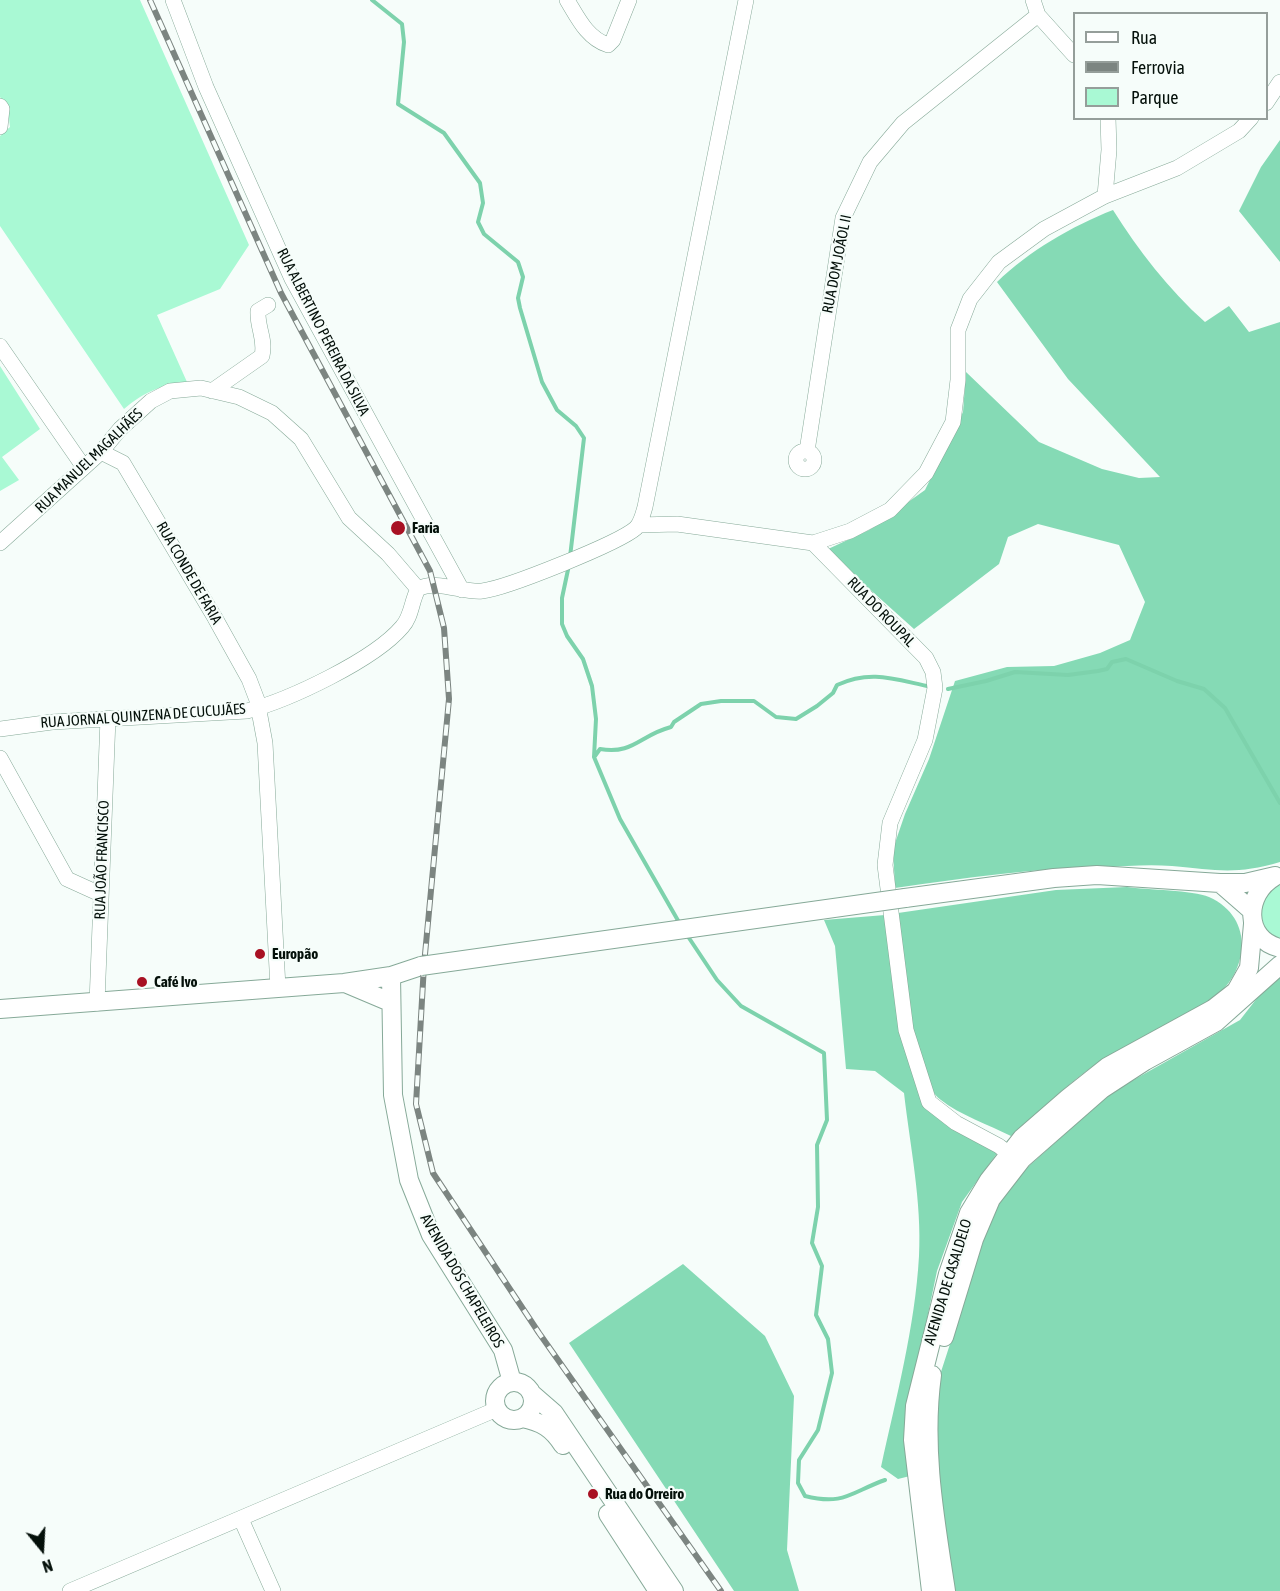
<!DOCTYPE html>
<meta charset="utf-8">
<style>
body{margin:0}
#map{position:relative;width:1280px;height:1591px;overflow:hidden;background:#f6fdfa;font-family:"Asap Condensed",sans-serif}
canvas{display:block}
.legend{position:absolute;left:1073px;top:12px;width:195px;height:108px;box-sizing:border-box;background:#f6fdfa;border:2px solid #959e9a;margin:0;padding:8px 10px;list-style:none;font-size:18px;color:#04100a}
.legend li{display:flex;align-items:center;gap:12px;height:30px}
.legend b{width:30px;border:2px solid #959e9a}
.north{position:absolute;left:12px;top:1519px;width:60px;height:60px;-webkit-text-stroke:4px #f6fdfa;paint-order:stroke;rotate:162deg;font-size:16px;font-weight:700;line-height:24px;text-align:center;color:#04100a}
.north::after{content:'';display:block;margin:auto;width:21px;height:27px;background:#04100a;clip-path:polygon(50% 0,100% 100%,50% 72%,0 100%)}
</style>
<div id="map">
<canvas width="1280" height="1591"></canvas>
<ul class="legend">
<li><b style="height:8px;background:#fff"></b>Rua</li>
<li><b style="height:8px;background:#7c8581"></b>Ferrovia</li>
<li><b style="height:16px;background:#a9f9d4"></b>Parque</li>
</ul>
<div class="north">N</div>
</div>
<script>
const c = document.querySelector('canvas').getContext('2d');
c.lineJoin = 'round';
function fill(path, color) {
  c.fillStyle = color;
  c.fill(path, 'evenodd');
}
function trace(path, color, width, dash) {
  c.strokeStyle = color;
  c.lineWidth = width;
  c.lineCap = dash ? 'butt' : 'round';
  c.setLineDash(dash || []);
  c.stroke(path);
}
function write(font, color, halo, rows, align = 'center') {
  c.font = font + ' "Asap Condensed",sans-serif';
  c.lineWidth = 4.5;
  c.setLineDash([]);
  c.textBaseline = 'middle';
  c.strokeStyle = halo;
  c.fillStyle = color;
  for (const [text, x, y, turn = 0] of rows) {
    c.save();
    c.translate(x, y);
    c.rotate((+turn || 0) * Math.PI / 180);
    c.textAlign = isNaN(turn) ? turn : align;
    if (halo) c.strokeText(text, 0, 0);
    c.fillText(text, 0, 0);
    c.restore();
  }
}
fill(new Path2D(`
 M0,0H140L249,245L220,289L157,315L187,382C161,385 144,392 124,409L0,226V136L10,127L8,110L0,97Z
 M0,366L40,429L2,457L19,480L0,491Z
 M1280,882V941C1261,930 1260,919 1262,898Z`), '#a9f9d4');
fill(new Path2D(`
 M1280,140V262L1239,211L1261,167Z
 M1113,210C1139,251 1168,289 1205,322L1229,306L1249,332L1280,322V862C1236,875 1216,870 1172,866C1150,864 1126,866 1104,867C1033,868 964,878 895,888L893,849L905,814L929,759L955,681L1007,667L1054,666L1100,653L1130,640L1145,602L1119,545L1038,524L1008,537L999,564L914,629L826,550L869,530L925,490L963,412L966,372L1039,442L1102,469L1139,478L1160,477L1068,379L997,282C1029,251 1072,226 1113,210Z
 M1127,887C1147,890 1193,890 1209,897C1256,918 1249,974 1211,1000C1177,1023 1137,1038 1102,1060C1070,1081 1040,1111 1011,1136C989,1125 960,1115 941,1100C909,1076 903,953 898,913L1056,890Z
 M885,915L914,1079L998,1152L962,1202L937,1271L904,1429L910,1476L898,1479L881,1467C896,1398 915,1327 919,1256C922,1202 910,1146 904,1093L875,1071L846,1069L835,946L824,920Z
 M1280,973V1591H953L933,1436L939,1378L995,1205L1029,1166L1112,1092L1240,1020L1272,979Z
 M683,1264L765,1336L794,1396L787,1550L799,1591H734L569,1343Z`), '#85dab5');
trace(new Path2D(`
 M372,0L402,24L404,42L398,104L444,133L480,183L483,203L478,222L484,234L518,262L523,277L518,298L520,308L542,382L557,410L576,426L584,438L570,557
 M569,565L562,598V624L567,636L583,659L592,686L596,719L594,757L620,819L680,924
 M948,689L986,681L1015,672L1068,675L1098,671L1107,669L1112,662L1126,659L1177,681L1204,689L1225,708L1280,803
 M595,756L600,749C633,755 640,735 671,727L674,722L701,704L721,701H754L776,717L796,719L817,706L833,693L837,685C872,669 896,680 932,687
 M687,935L717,980L741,1006L824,1053L827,1120L817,1145L818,1207L812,1243L822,1266L816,1315L828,1339L832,1373L818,1430L799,1460L798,1483L805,1496C844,1506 851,1492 885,1480`), '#7dd2ac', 4);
const minor = new Path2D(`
 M173,0L206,87L292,279L462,590
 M567,0C578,18 587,38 608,45L613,40L629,0
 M1033,0L1038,15L1074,55
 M1266,103L1280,82
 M0,106L2,109L0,127
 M1105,196L1109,150L1108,118
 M0,346L83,466
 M212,391L262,356C266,339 257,328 258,311L268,305
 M796 460a9 9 0 1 1 18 0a9 9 0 1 1-18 0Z
 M807,451L843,218L870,162L903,123L1038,15
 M101,452L123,463L215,618L249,679L257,700L265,743L278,988
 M639,525L677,524L813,543L850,531L890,510L926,473L953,422L958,380V330L970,299L999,262L1044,229L1105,196L1177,168L1239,131L1251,118
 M0,543L101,452L120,429L151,401L170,391L201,388L239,397L272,413L301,439L349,518L388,554L418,589
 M813,543L926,658L933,672L935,688L925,740L890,823L885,865L906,1030L929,1102L956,1123L999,1146L1009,1154
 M418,589C436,579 463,593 482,591C507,588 619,543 636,528C641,523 643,514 645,507L746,0
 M0,729L52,722L247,711C289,700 374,660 402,627C412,616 411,602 418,589
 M0,758L67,879L100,894
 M97,1003L108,718
 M241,1519L273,1591
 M70,1591L497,1409`);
const tertiary = new Path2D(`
 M1274,877C1245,894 1243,939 1280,948
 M1220,883L1251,910
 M905,898L1054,878L1097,875L1220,883H1245L1275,876
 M391,976L393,1095L409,1180L431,1235L503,1350L512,1382
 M345,983L390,1002
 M0,1009L344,983L391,976L421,966
 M944,1337L974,1239L991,1199L1022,1159L1102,1089L1145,1061L1216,1022L1280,965
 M932,1375C922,1448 935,1519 946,1591
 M495 1401a19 19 0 1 1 38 0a19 19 0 1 1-38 0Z
 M531,1393L554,1413L674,1591
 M522,1418C542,1422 552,1428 563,1445
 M608,1514L658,1591
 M931,1591L913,1440L915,1406L948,1274L969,1213L989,1180L1022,1138L1068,1098L1107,1067L1213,1009L1236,991L1249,968L1253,924`);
trace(minor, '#86a998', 16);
trace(tertiary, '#86a998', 20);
trace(minor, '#fff', 15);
trace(tertiary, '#fff', 18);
const rail = new Path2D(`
 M150,0L281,293L430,571L444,628L449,699L424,965L416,1104L433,1173L539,1333L721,1591`);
trace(rail, '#7c8581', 6);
trace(rail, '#f6fdfa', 4, [11]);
const tertiaryBridge = new Path2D(`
 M421,966L905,898`);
trace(tertiaryBridge, '#86a998', 20, []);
trace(tertiaryBridge, '#fff', 18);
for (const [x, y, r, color] of [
 [398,528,8,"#a81123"],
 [260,954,6,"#a81123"],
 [142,982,6,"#a81123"],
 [593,1494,6,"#a81123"]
]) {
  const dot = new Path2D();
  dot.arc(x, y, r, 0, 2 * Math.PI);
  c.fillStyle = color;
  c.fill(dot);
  trace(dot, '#f6fdfa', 2);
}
write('15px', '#04100a', '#f6fdfa', [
 ["RUA DOM JOÃOL II",837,264,-79],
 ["RUA ALBERTINO PEREIRA DA SILVA",323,332,63],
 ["RUA MANUEL MAGALHÃES",89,461,-44],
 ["RUA CONDE DE FARIA",189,573,60],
 ["RUA DO ROUPAL",881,612,46],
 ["RUA JORNAL QUINZENA DE CUCUJÃES",143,716,-4],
 ["RUA JOÃO FRANCISCO",102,860,-88],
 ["AVENIDA DOS CHAPELEIROS",462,1281,60],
 ["AVENIDA DE CASALDELO",948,1282,-73]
]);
write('bold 15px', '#04100a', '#f6fdfa', [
 ["Faria",412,528],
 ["Europão",272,954],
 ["Café Ivo",154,982],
 ["Rua do Orreiro",605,1494]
], 'left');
</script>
